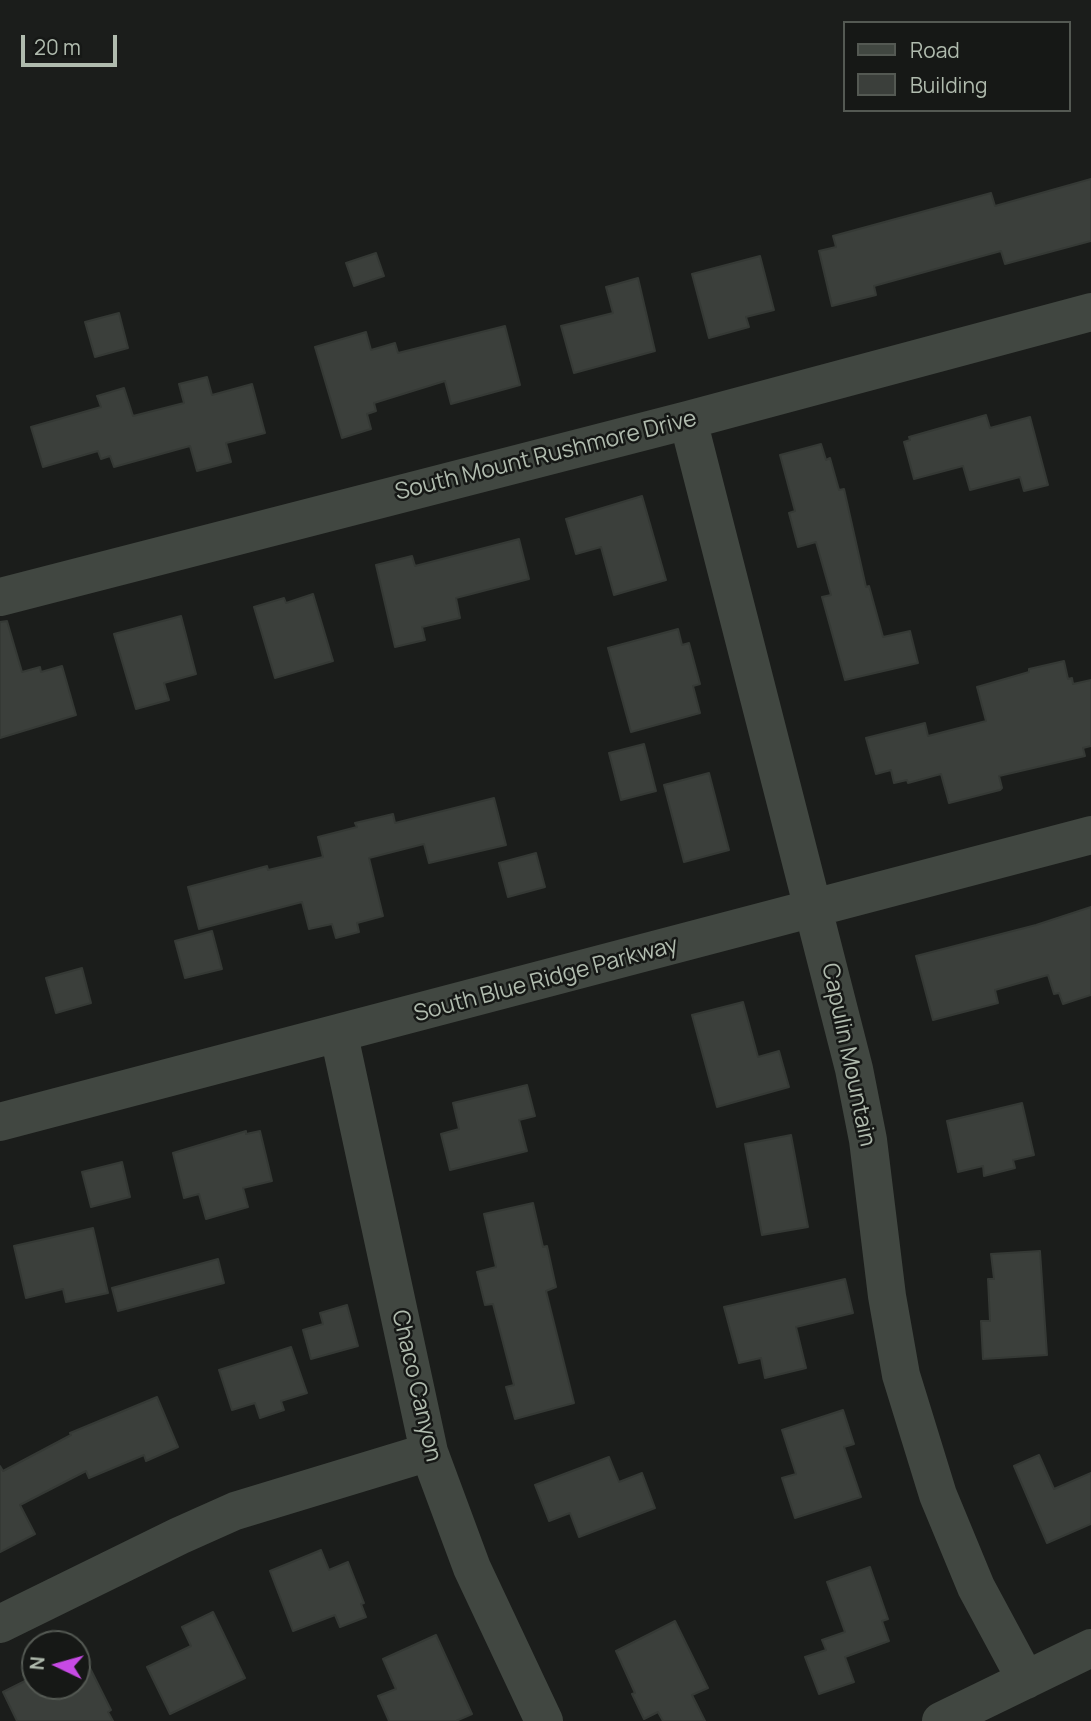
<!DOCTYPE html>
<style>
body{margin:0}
#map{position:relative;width:1091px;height:1721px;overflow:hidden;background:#1b1d1b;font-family:Manrope,sans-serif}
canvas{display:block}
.legend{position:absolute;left:843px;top:21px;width:228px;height:91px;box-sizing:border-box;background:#161816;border:2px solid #545953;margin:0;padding:9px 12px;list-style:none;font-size:21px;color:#b0bbae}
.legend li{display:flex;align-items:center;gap:14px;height:35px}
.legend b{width:35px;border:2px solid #545953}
.north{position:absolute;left:21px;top:1630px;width:70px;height:70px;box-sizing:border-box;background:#161816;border:2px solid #545953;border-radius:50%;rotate:275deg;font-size:19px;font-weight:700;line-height:28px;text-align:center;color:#b0bbae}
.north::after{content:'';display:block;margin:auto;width:24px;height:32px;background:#c74ae5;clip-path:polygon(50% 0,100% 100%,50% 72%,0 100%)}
.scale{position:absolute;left:21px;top:35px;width:96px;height:32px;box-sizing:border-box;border:4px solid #b0bbae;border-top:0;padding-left:9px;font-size:21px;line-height:24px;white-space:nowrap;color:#b0bbae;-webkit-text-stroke:5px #161816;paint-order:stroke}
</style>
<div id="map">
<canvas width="1091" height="1721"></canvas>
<ul class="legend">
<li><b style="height:9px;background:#414741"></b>Road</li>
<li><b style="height:19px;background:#3b3f3b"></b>Building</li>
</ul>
<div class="north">N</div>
<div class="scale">20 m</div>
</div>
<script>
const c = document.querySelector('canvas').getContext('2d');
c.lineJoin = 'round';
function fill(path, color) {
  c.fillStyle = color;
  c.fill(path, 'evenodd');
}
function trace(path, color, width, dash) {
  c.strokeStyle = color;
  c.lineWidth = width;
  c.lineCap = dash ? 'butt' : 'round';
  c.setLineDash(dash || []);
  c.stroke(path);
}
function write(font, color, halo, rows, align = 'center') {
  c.font = font + ' Manrope,sans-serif';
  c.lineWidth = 5;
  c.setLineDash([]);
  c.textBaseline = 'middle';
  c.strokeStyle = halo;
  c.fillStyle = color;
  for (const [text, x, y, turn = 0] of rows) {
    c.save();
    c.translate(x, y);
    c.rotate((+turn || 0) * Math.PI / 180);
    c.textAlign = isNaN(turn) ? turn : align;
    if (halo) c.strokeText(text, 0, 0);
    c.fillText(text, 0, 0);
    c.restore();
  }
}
const building = new Path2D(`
 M1091,179V241L1005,264L1001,251L874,286L876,295L832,306L819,251L836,247L833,236L991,193L995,206Z
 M376,253L384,276L354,286L346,263Z
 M760,256L774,310L746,317L749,327L709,338L692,274Z
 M638,278L655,351L574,373L561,326L613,313L606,287Z
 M119,313L128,348L95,357L85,322Z
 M505,326L520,385L451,404L445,381L374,403L376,411L367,414L371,429L342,438L315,347L366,332L371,350L395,343L398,353Z
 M207,377L212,395L252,384L265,433L226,443L231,462L197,471L190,446L114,467L110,456L101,459L98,451L43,467L31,427L101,407L97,396L124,388L133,416L184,403L179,384Z
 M986,415L990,428L1030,417L1048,485L1024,491L1020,477L970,490L963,466L914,479L904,442L910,440L909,437Z
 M821,444L826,460L830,458L839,490L844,489L866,587L869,586L883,637L910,631L918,663L845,680L822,597L831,595L816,542L798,547L789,513L795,511L780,455Z
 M642,496L666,580L614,595L601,547L576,554L566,519Z
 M519,539L529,579L456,598L460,618L422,627L425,640L395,647L376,565L412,556L415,566Z
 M313,594L333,661L275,678L254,607L284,598L286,603Z
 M181,616L196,674L164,683L169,700L136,709L114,634Z
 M7,621L22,672L40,667L41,672L62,666L76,715L0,738V622Z
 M678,629L682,645L689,643L700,684L693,686L700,713L631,732L608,648Z
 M1064,661L1068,679L1072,678L1073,684L1091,680V746L1083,748L1085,756L999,776L1002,788L1000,790L949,803L941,774L908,783L907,780L894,783L891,770L876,774L866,738L925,723L928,736L986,721L977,687L1029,672V669Z
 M644,744L656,791L621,800L609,753Z
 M709,773L729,850L684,862L664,785Z
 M494,798L506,845L429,863L424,844L369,858L383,916L357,923L359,932L336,938L332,924L309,929L302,902L199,929L188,887L267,866L268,870L323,857L318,837L357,827L355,823L393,814L395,823Z
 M536,853L545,887L508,897L499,863Z
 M1091,907V995L1063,1004L1059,993L1054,994L1048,975L995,990L998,1003L933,1020L916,956L1036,925Z
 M212,931L222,969L185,978L175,941Z
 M82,968L91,1003L56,1013L46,978Z
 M743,1002L758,1057L779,1051L789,1087L717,1107L692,1015Z
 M527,1085L535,1116L519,1120L527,1151L450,1170L441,1134L459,1129L453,1103Z
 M1022,1103L1034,1155L1013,1160L1015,1168L984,1176L983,1166L958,1172L947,1121Z
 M246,1131V1134L260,1131L272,1181L243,1188L248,1207L206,1219L199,1194L184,1198L173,1153Z
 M791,1135L808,1227L762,1235L745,1144Z
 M122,1162L130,1197L91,1207L82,1172Z
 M533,1203L543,1247L547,1246L556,1287L546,1291L574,1403L515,1419L506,1387L514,1385L493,1304L485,1305L477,1272L496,1267L484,1214Z
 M93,1228L108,1293L66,1302L63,1289L26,1298L14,1246Z
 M1040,1251L1047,1355L983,1359L981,1321H990L988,1279H994L991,1254Z
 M218,1259L224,1283L118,1311L112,1288Z
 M845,1279L853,1313L796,1327L806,1368L765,1378L761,1358L739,1363L724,1307Z
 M347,1305L358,1346L311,1359L303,1330L323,1324L320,1313Z
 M291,1347L307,1393L281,1401L284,1410L260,1418L255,1403L232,1410L219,1370Z
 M157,1397L178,1447L146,1461L144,1455L89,1478L86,1471L20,1505L35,1534L0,1552V1466L3,1471L71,1435L70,1433Z
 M843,1410L854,1444L844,1447L861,1497L795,1518L782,1478L796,1474L782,1430Z
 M1039,1455L1054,1489L1091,1473V1524L1047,1543L1014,1466Z
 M609,1457L619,1482L642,1473L655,1508L579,1537L570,1513L549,1521L535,1485Z
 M321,1550L329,1570L348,1562L364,1603L361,1604L366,1617L340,1627L335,1615L293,1631L270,1571Z
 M870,1567L888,1619L882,1621L889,1641L845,1657L854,1682L819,1694L805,1657L826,1650L822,1640L845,1632L827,1582Z
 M213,1612L245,1678L170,1714L147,1667L191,1646L182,1627Z
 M675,1621L708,1688L692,1695L705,1721H663L658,1712L644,1719L632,1694L635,1693L616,1651Z
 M436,1635L472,1714L456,1721H389L378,1696L396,1689L383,1659Z
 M82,1652L111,1710L108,1712L113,1721H17L3,1692L35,1676V1686H77V1655Z`);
fill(building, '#3b3f3b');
trace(building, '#353935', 2);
trace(new Path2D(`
 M688,420L854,1069L868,1140L887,1296L901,1375L938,1495L976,1587L1026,1680
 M0,597L688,420L1091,312
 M339,1035L429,1452L472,1568L544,1721
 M0,1122L1091,835
 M0,1624L179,1536L235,1511L429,1452
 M941,1721L1091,1648`), '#414741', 38);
write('23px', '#b0bbae', '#161816', [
 ["South Mount Rushmore Drive",546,456,-14],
 ["South Blue Ridge Parkway",546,980,-15],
 ["Capulin Mountain",848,1055,78],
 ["Chaco Canyon",416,1386,77]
]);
</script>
